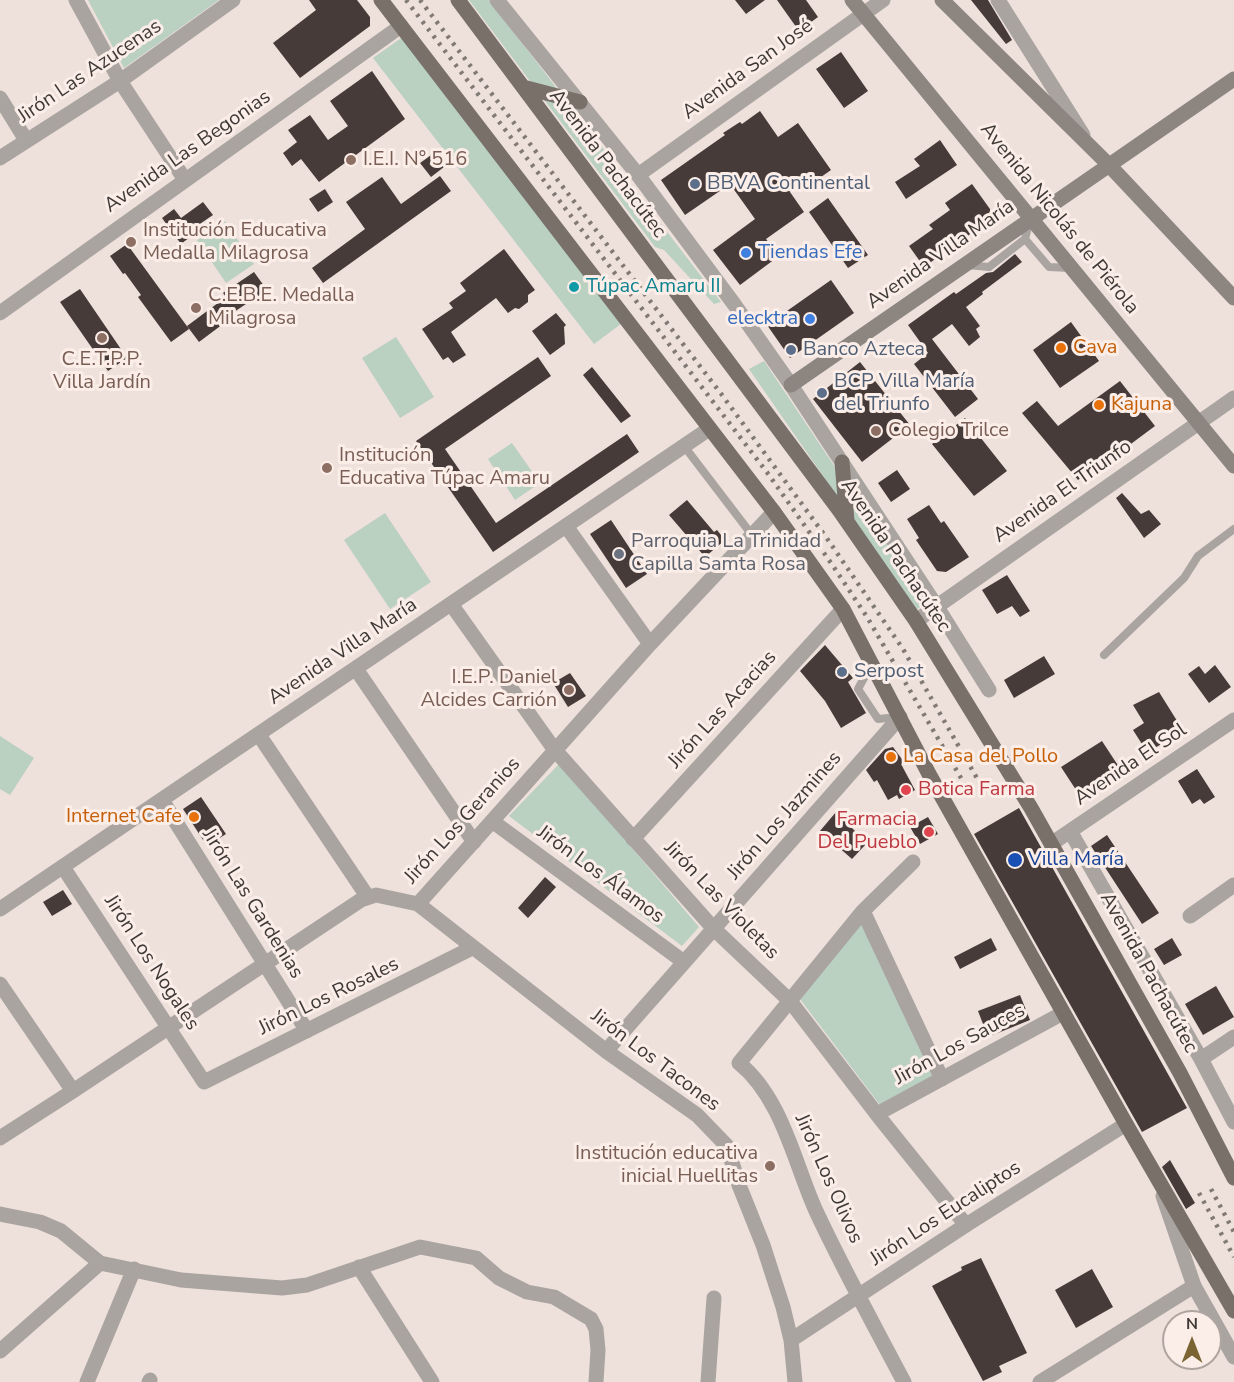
<!DOCTYPE html>
<meta charset="utf-8">
<style>
body{margin:0}
#map{position:relative;width:1234px;height:1382px;overflow:hidden;background:#eee0da;font-family:"Nunito Sans",sans-serif}
canvas{display:block}
.north{position:absolute;left:1162px;top:1310px;width:60px;height:60px;box-sizing:border-box;background:#fbede7;border:2px solid #afa5a0;border-radius:50%;rotate:0deg;font-size:16px;font-weight:700;line-height:24px;text-align:center;color:#3e3936}
.north::after{content:'';display:block;margin:auto;width:21px;height:27px;background:#7b6434;clip-path:polygon(50% 0,100% 100%,50% 72%,0 100%)}
</style>
<div id="map">
<canvas width="1234" height="1382"></canvas>
<div class="north">N</div>
</div>
<script>
const c = document.querySelector('canvas').getContext('2d');
c.lineJoin = 'round';
function fill(path, color) {
  c.fillStyle = color;
  c.fill(path, 'evenodd');
}
function trace(path, color, width, dash) {
  c.strokeStyle = color;
  c.lineWidth = width;
  c.lineCap = dash ? 'butt' : 'round';
  c.setLineDash(dash || []);
  c.stroke(path);
}
function write(font, color, halo, rows, align = 'center') {
  c.font = font + ' "Nunito Sans",sans-serif';
  c.lineWidth = 6;
  c.setLineDash([]);
  c.textBaseline = 'middle';
  c.strokeStyle = halo;
  c.fillStyle = color;
  for (const [text, x, y, turn = 0] of rows) {
    c.save();
    c.translate(x, y);
    c.rotate((+turn || 0) * Math.PI / 180);
    c.textAlign = isNaN(turn) ? turn : align;
    if (halo) c.strokeText(text, 0, 0);
    c.fillText(text, 0, 0);
    c.restore();
  }
}
fill(new Path2D(`
 M88,0H219L124,68Z
 M469,0H489L721,302L714,304L664,250L655,247Z
 M404,36L621,324L594,344L373,58Z
 M225,221L254,264L226,283L197,240Z
 M396,337L434,397L400,418L362,358Z
 M764,361L926,603L916,610L749,369Z
 M512,443L540,483L515,500L488,459Z
 M385,513L431,582L390,609L344,540Z
 M0,736L34,758L10,795L0,789Z
 M560,763L699,927L682,946L509,816Z
 M862,922L933,1077L880,1105L800,999Z`), '#bad0c1');
fill(new Path2D(`
 M309,0H357L370,17V26L300,78L273,43L316,10Z
 M735,0H765L746,14Z
 M777,0H806L818,17L799,31Z
 M971,0H988L1012,40L1006,44Z
 M841,52L868,91L844,108L816,69Z
 M372,71L405,119L319,182L301,159L292,166L283,153L297,142L288,130L310,115L328,140L348,126L330,101Z
 M760,111L778,137L798,123L831,170L814,182L811,178L790,192L804,212L766,239L779,256L740,285L713,250L755,219L730,184L685,215L661,180L725,135L723,133L740,122L742,124Z
 M940,140L957,165L906,199L895,182L920,166L914,159Z
 M434,153L444,167L431,177L420,163Z
 M440,176L451,191L323,283L312,268L365,229L346,202L382,177L401,204Z
 M972,184L990,209V220L924,267L909,246L933,229L929,225L950,210L945,203Z
 M325,189L333,202L318,212L309,199Z
 M828,198L868,255L848,268L809,212Z
 M203,202L213,215L191,230L194,234L181,244L162,218L174,209L181,218Z
 M127,244L189,329L171,342L138,297L141,295L125,273L123,274L110,256Z
 M504,249L535,290L528,295V302L519,309L515,308L508,313L496,298L451,332L466,355L453,363L448,357L443,360L422,329L453,308L449,303L466,291L460,283Z
 M1015,254L1022,262L982,292L983,294L966,307L980,326L976,329L980,337L969,346L952,324L932,339L978,399L955,417L914,364L928,353L908,325L954,292L956,294L986,273L993,272Z
 M254,272L267,290L225,318L227,321L199,342L187,326L226,297L223,293Z
 M831,280L854,313L790,358L767,325Z
 M80,289L127,358L108,371L60,302Z
 M556,313L566,325L564,327L565,344L550,355L532,331Z
 M1071,322L1099,361L1060,388L1033,350Z
 M538,357L551,376L445,449L496,523L627,434L639,452L493,552L416,441Z
 M860,362L910,425L862,462L813,399Z
 M592,367L631,416L621,423L583,375Z
 M1120,381L1155,426L1104,464L1102,461L1078,480L1022,413L1037,401L1058,426Z
 M965,418L1007,471L974,496L932,444Z
 M897,470L910,489L891,502L878,483Z
 M1122,493L1141,514L1149,510L1161,524L1144,538L1116,498Z
 M687,500L714,532L717,530L725,540L705,557L669,515Z
 M929,505L941,523L944,521L969,557L946,572L937,571L916,540L919,538L907,519Z
 M611,520L647,574L626,588L590,534Z
 M1007,575L1030,611L1020,617L1012,606L997,614L982,590Z
 M825,645L853,678L848,682L866,713L841,728L825,701L800,671Z
 M1044,656L1055,674L1014,698L1004,680Z
 M1215,665L1231,687L1209,703L1188,674L1199,666L1205,674Z
 M570,673L586,696L568,707L553,683Z
 M1159,692L1184,732L1147,752L1133,730L1144,723L1133,705Z
 M1102,741L1119,767L1078,793L1061,767Z
 M893,747L904,762L901,764L915,790L899,799L897,795L888,800L877,780L874,782L866,770L885,749Z
 M1197,769L1215,797L1204,804L1200,799L1192,804L1178,781Z
 M201,797L226,834L207,846L183,809Z
 M1019,808L1187,1108L1142,1132L974,834Z
 M836,812L867,843L852,859L820,831Z
 M928,817L938,834L920,844L910,827Z
 M1107,835L1159,913L1142,924L1091,846Z
 M545,877L556,887L528,918L518,908Z
 M63,890L72,904L52,916L43,902Z
 M991,938L997,950L960,969L954,957Z
 M1172,938L1182,955L1164,965L1154,949Z
 M1216,986L1234,1017L1203,1035L1185,1004Z
 M1020,995L1030,1020L988,1037L978,1011Z
 M1170,1160L1195,1203L1186,1209L1162,1167Z
 M981,1258L1027,1353L999,1366L1002,1372L983,1381L932,1286L962,1270L961,1267Z
 M1092,1269L1113,1307L1076,1328L1055,1290Z`), '#473b39');
trace(new Path2D(`
 M1029,223L1025,239L1049,267L1070,268
 M967,265L989,267L1025,239
 M684,446L752,535
 M1104,655L1184,578L1198,556L1234,529
 M871,665L858,689L878,719L898,717`), '#a9a4a0', 8);
trace(new Path2D(`
 M76,0L120,81L185,180
 M998,0L1083,135
 M0,98L26,140
 M0,158L120,81L233,0
 M638,175L883,0
 M0,313L401,26
 M566,526L650,644
 M937,607L989,690
 M356,669L474,842
 M259,735L367,896
 M162,800L307,1031
 M492,821L684,962
 M1070,831L1201,1059L1234,1122
 M633,839L843,609
 M1051,844L1234,720
 M63,867L204,1082L472,948
 M418,904L606,1051L697,1115L727,1146L739,1185L763,1245L783,1307L791,1340L795,1382
 M863,911L942,1079
 M1190,916L1234,885
 M0,984L73,1091
 M606,1051L900,717
 M1201,1059L1234,1037
 M877,1114L1063,1013
 M0,1138L73,1091L361,900L376,895L418,904L650,644L774,512
 M0,1214L40,1222L61,1231L100,1263L181,1280L282,1288L307,1285L420,1247L476,1258L499,1278L527,1292L554,1297L591,1319L596,1329L598,1350L596,1382
 M359,1267L432,1382
 M791,1340L966,1225
 M0,1351L100,1263
 M87,1382L134,1269
 M149,1382L150,1380
 M708,1382L714,1298
 M904,1382C874,1325 843,1269 816,1211C794,1162 782,1098 739,1063L863,911L913,862
 M1040,1382L1194,1286`), '#a9a4a0', 15);
trace(new Path2D(`
 M497,0L638,175L734,304L791,385L937,607
 M451,604L554,749L714,929L790,1001L879,1117L966,1225L1126,1124
 M916,621L1234,398
 M0,909L709,429
 M1163,1196L1194,1286L1234,1357`), '#a9a4a0', 15);
trace(new Path2D(`
 M852,0L1234,466
 M942,0L1109,165L1234,298
 M791,385L1234,79`), '#8d8680', 15);
trace(new Path2D(`
 M381,0L774,512L843,609L929,774L1126,1124L1234,1311
 M458,0L839,510L916,621L1031,808L1180,1073L1234,1178
 M523,87L580,102
 M842,462L847,521`), '#787069', 15);
trace(new Path2D(`
 M406,0L769,475L831,563L867,617L971,795
 M420,0L722,395L826,537L903,649L982,787
 M1211,1189L1234,1232
 M1199,1193L1234,1257`), '#817974', 4.5, [3, 6]);
for (const [x, y, r, color] of [
 [351,160,6,"#8d6e63"],
 [695,184,6,"#5c6f8a"],
 [131,242,6,"#8d6e63"],
 [746,253,6,"#3f7fe0"],
 [574,287,6,"#0f9aa8"],
 [196,308,6,"#8d6e63"],
 [810,319,6,"#3f7fe0"],
 [102,338,6,"#8d6e63"],
 [1061,348,6,"#e8710a"],
 [791,350,6,"#5c6f8a"],
 [822,393,6,"#5c6f8a"],
 [1099,405,6,"#e8710a"],
 [876,431,6,"#8d6e63"],
 [327,468,6,"#8d6e63"],
 [619,554,6,"#6b7280"],
 [842,672,6,"#5c6f8a"],
 [569,690,6,"#8d6e63"],
 [891,757,6,"#e8710a"],
 [906,790,6,"#e0444e"],
 [194,817,6,"#e8710a"],
 [929,832,6,"#e0444e"],
 [1015,860,8,"#1a4fb4"],
 [770,1166,6,"#8d6e63"]
]) {
  const dot = new Path2D();
  dot.arc(x, y, r, 0, 2 * Math.PI);
  c.fillStyle = color;
  c.fill(dot);
  trace(dot, '#fbede7', 2);
}
write('20px', '#3e3936', '#fbede7', [
 ["Avenida San José",748,70,-36],
 ["Jirón Las Azucenas",90,72,-34],
 ["Avenida Las Begonias",188,152,-35],
 ["Avenida Pachacútec",607,164,53],
 ["Avenida Nicolás de Piérola",1059,219,51],
 ["Avenida Villa María",941,255,-35],
 ["Avenida El Triunfo",1063,492,-35],
 ["Avenida Pachacútec",895,556,56],
 ["Avenida Villa María",343,652,-34],
 ["Jirón Las Acacias",723,710,-48],
 ["Avenida El Sol",1131,765,-34],
 ["Jirón Los Jazmines",785,816,-49],
 ["Jirón Los Geranios",463,821,-48],
 ["Jirón Los Álamos",600,875,36],
 ["Jirón Las Violetas",721,901,46],
 ["Jirón Las Gardenias",252,904,58],
 ["Jirón Los Nogales",151,963,57],
 ["Avenida Pachacútec",1148,973,61],
 ["Jirón Los Rosales",329,997,-26],
 ["Jirón Los Sauces",960,1045,-29],
 ["Jirón Los Tacones",655,1061,37],
 ["Jirón Los Olivos",828,1179,66],
 ["Jirón Los Eucaliptos",946,1214,-33]
]);
write('20px', '#785e54', '#fbede7', [
 ["I.E.I. N° 516",363,160],
 ["Institución Educativa",143,231],
 ["Medalla Milagrosa",143,254],
 ["C.E.B.E. Medalla",208,296],
 ["Milagrosa",208,319],
 ["C.E.T.P.P.",102,360,"center"],
 ["Villa Jardín",102,383,"center"],
 ["Colegio Trilce",888,431],
 ["Institución",339,456],
 ["Educativa Túpac Amaru",339,479],
 ["I.E.P. Daniel",557,678,"right"],
 ["Alcides Carrión",557,701,"right"],
 ["Institución educativa",758,1154,"right"],
 ["inicial Huellitas",758,1177,"right"]
], 'left');
write('20px', '#4e5e75', '#fbede7', [
 ["BBVA Continental",707,184],
 ["Banco Azteca",803,350],
 ["BCP Villa María",834,382],
 ["del Triunfo",834,405],
 ["Serpost",854,672]
], 'left');
write('20px', '#366cbe', '#fbede7', [
 ["Tiendas Efe",758,253],
 ["elecktra",798,319,"right"]
], 'left');
write('20px', '#0d838f', '#fbede7', [
 ["Túpac Amaru II",586,287]
], 'left');
write('20px', '#c56008', '#fbede7', [
 ["Cava",1073,348],
 ["Kajuna",1111,405],
 ["La Casa del Pollo",903,757],
 ["Internet Cafe",182,817,"right"]
], 'left');
write('20px', '#5b616d', '#fbede7', [
 ["Parroquia La Trinidad",631,542],
 ["Capilla Samta Rosa",631,565]
], 'left');
write('20px', '#be3a42', '#fbede7', [
 ["Botica Farma",918,790],
 ["Farmacia",917,820,"right"],
 ["Del Pueblo",917,843,"right"]
], 'left');
write('20px', '#164399', '#fbede7', [
 ["Villa María",1028,860]
], 'left');
</script>
